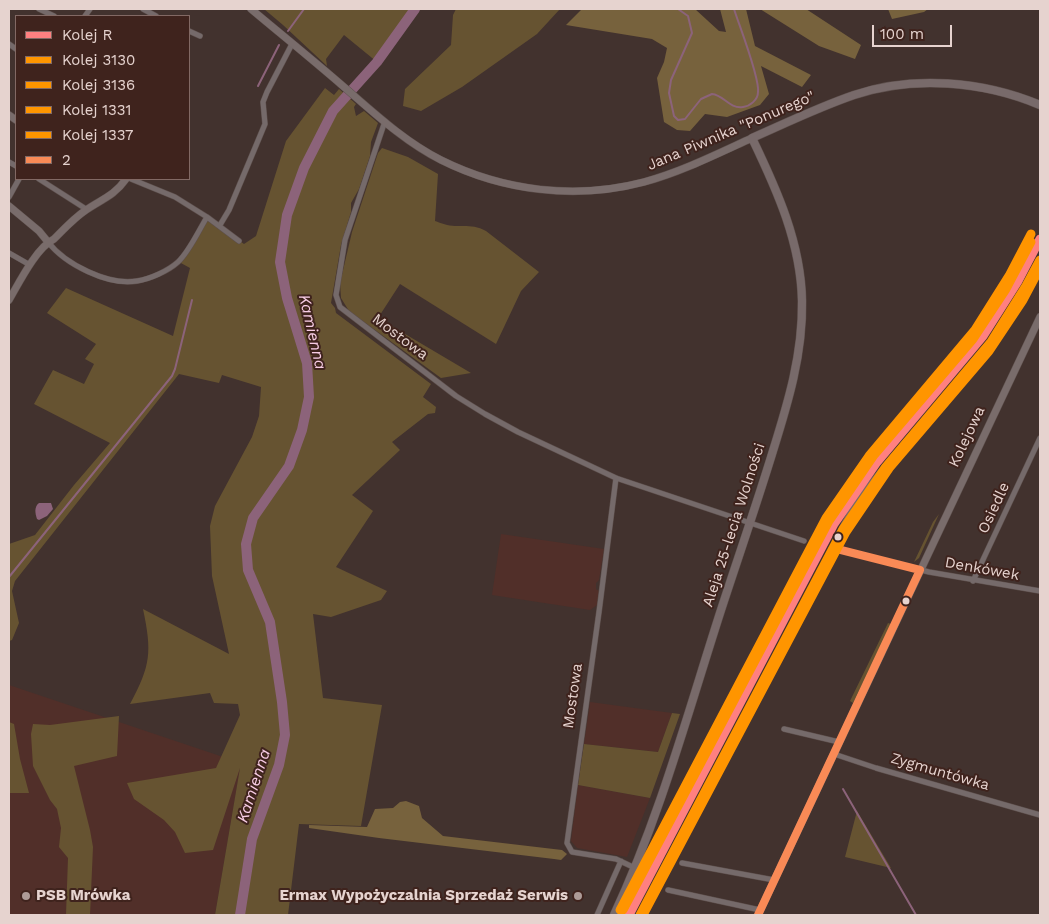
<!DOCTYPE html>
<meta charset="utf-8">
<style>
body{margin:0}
#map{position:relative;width:1049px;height:924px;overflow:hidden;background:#42322e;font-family:"Work Sans",sans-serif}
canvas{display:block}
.frame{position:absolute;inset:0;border:10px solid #e6d3cf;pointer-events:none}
.legend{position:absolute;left:15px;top:15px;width:175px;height:165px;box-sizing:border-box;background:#3f231d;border:1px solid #826964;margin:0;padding:6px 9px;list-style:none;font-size:15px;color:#e6d3cf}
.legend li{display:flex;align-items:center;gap:10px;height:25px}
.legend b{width:25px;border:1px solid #826964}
.scale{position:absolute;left:872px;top:25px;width:80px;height:22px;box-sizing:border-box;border:2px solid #e6d3cf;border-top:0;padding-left:6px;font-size:15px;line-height:18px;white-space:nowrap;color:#e6d3cf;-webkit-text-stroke:4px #3f231d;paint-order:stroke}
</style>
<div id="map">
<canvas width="1049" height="924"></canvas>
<div class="frame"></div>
<ul class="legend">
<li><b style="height:6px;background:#ff8080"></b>Kolej R</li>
<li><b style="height:6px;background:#ff9500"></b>Kolej 3130</li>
<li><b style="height:6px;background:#ff9500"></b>Kolej 3136</li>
<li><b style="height:6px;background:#ff9500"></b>Kolej 1331</li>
<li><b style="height:6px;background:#ff9500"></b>Kolej 1337</li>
<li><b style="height:6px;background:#f98a56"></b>2</li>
</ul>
<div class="scale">100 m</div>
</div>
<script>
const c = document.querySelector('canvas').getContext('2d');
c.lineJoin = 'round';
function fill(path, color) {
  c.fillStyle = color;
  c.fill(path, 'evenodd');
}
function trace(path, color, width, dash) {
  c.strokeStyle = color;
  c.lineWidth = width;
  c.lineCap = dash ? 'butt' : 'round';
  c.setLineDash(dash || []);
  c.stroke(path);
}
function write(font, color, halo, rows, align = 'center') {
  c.font = font + ' "Work Sans",sans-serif';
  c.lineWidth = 4;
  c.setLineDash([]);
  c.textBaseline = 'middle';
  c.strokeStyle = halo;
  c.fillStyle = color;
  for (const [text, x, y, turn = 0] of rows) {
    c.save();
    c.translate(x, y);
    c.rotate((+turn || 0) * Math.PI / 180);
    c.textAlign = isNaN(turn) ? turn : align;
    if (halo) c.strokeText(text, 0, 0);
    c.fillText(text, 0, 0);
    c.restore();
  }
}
fill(new Path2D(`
 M501,534L604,549L599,580L596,583V589L599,591L597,605L590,610L492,595Z
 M9,685L241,763L215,915H9Z
 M590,702L672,713L658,752L584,744Z
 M578,785L650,798L627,857L577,848L571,841Z`), '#512f29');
fill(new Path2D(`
 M264,9H415L377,62L344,35L326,59L327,66L283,25Z
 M456,9H560L537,34L462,87L421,111L403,106L405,89L451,45L453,15Z
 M325,88L334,95L339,89L356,104L354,107L356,116L364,111L378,123L371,142L370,156L359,189L351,203V212L341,245L331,303L335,308L336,313L431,384L423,397L436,407L435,413L428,414L392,442L400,450L352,495L373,511L336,567L387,591L381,600L331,617L313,614L323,698L382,705L361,826L299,824L288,915H215L240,768L213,850L185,853L175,832L164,820L134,799L127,783L216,768L240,715L238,704L214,703L210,693L130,704C151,665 152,652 143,609L229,654L212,576L210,526L215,506L252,437L259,416L261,387L222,375L219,383L179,374L15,581L12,591L19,623L12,640L9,641V544L35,535L74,485L110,443L34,404L53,370L84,384L94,364L85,359L96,344L47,313L66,288L173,336L190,268L179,262L207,217L244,244L256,236L286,141Z
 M382,148L408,157L438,174L435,221C441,223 448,226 455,226C467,226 475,225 486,231L539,272L521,291L496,344L400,284L378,318L471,373L441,378L349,311L341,298L340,283L352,232L378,153Z
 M939,514L919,558L914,562L933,522Z
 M888,623L891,624L853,703L850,701Z
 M672,713L680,714L650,798L578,785L584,744L658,752Z
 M119,716L117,756L74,766L90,830L93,847L90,915H66L68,858L59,847L61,828L57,809L50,800L33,766L31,734L33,724L50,725Z
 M9,722L14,724L20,759L29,793H9Z
 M857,811L891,868L845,857Z`), '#665331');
fill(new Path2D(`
 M582,9H695L719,31L726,32L720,9H746L755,46L811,75L802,87L761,66L769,94L760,105L727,117L705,114L690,131L677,130L664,122L657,78L664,62L667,48L652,39L566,25Z
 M760,9H806L861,45L855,59L819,46Z
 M888,9H928L924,12L892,19Z
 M406,801L419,806L422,818L443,836L562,850L567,854L561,860L554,859L379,838L309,828V825L367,827L375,809L393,808L400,802Z`), '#77623d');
fill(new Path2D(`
 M39,503H51L53,509L47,516L39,520L37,519C35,513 34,507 39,503Z`), '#8c637a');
trace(new Path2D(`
 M678,9L688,16L692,33L671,80L669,93L674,116L678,120L685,119L701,99L712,94C724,95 729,109 743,107C750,106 758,100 758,92C760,78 739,25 734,9
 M288,31L304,9
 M258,86L279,45
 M9,577L172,376L175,369L192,300
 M843,789L916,915`), '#8c637a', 2);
trace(new Path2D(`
 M240,915L252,839L279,765L285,735L282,702L270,622L248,570L246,544L253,518L289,466L302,430L309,397L307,363L287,298L280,262L287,215L304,168L333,111L377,62L415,9`), '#8c637a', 10);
const street = new Path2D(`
 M39,9L54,16
 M143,9L156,16
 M85,16L90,9
 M189,31L200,36
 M9,44L16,49
 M385,121L345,240L336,295L340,307L456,396L485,414L518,432L616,478L804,541
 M9,162L16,166
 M39,179L86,209
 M131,179L175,197L207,217L239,241
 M9,197L19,179
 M220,225L229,210L265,124L263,102L267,92L292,44
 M48,242C65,264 108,286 137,281C150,279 168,271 178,262C189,252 199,230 207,217
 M9,253L30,265
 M936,408C916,429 830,522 837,549L929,572L1040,591
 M616,478L599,612L567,843L572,852L616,859L635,868
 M973,581L1040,438
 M784,729L839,742
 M834,754L876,768L1040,815
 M682,863L774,880
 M668,890L760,910
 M597,915L621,861`);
const secondary = new Path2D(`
 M251,9C282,35 313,60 344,87C374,113 405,142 441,160C503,191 576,200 644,182C681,172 717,154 752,138
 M9,115L16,120
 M9,206L39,231L48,242
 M9,300C19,283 36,248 54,239C64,229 74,218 86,210C102,199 114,196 126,179
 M758,915L1040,317`);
const primary = new Path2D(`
 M614,915C660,817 688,712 721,610C738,558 756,506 772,454C788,403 803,354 802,301C801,243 777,190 752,138C786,123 819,107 854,95C913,75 983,81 1040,105`);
trace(street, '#5e504d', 6);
trace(secondary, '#5e504d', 8);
trace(primary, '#5e504d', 9);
trace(street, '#756a6a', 5);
trace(secondary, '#796c6b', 7);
trace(primary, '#786a6a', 8);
trace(new Path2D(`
 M838,537L837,549L920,570
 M758,915L920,570`), '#f98a56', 8);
trace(new Path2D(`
 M629,915L834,524L877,462L983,336L1018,281L1040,239`), '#ff8080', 9);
trace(new Path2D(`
 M640,915L843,529L885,468L991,342L1026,286L1040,260`), '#ff9500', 9);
trace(new Path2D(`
 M620,910L826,518L869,456L975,330L1009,276L1031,234`), '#ff9500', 9);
trace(new Path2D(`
 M643,915L846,532L890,467L989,351L1023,300L1040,268`), '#ff9500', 9);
trace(new Path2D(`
 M623,910L829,521L874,455L973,339L1006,289L1031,242`), '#ff9500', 9);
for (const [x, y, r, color] of [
 [838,537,4.5,"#e6d3cf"],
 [906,601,4.5,"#e6d3cf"],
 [26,896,5,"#ad9b97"],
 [578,896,5,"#ad9b97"]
]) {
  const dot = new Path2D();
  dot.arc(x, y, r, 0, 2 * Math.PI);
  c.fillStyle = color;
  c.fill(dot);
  trace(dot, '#3f231d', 2);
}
write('15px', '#e6d3cf', '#3f231d', [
 ["Jana Piwnika \"Ponurego\"",731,131,-23],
 ["Mostowa",400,337,37],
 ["Kolejowa",967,437,-65],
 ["Osiedle",994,508,-65],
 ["Aleja 25-lecia Wolności",734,525,-72],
 ["Denkówek",982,569,10],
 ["Mostowa",573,696,-82],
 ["Zygmuntówka",940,772,16]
]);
write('bold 15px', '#e6d3cf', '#3f231d', [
 ["PSB Mrówka",36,896],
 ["Ermax Wypożyczalnia Sprzedaż Serwis",568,896,"right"]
], 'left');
write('italic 16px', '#f7cce4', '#3f231d', [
 ["Kamienna",312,332,77],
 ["Kamienna",254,786,-72]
]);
</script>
